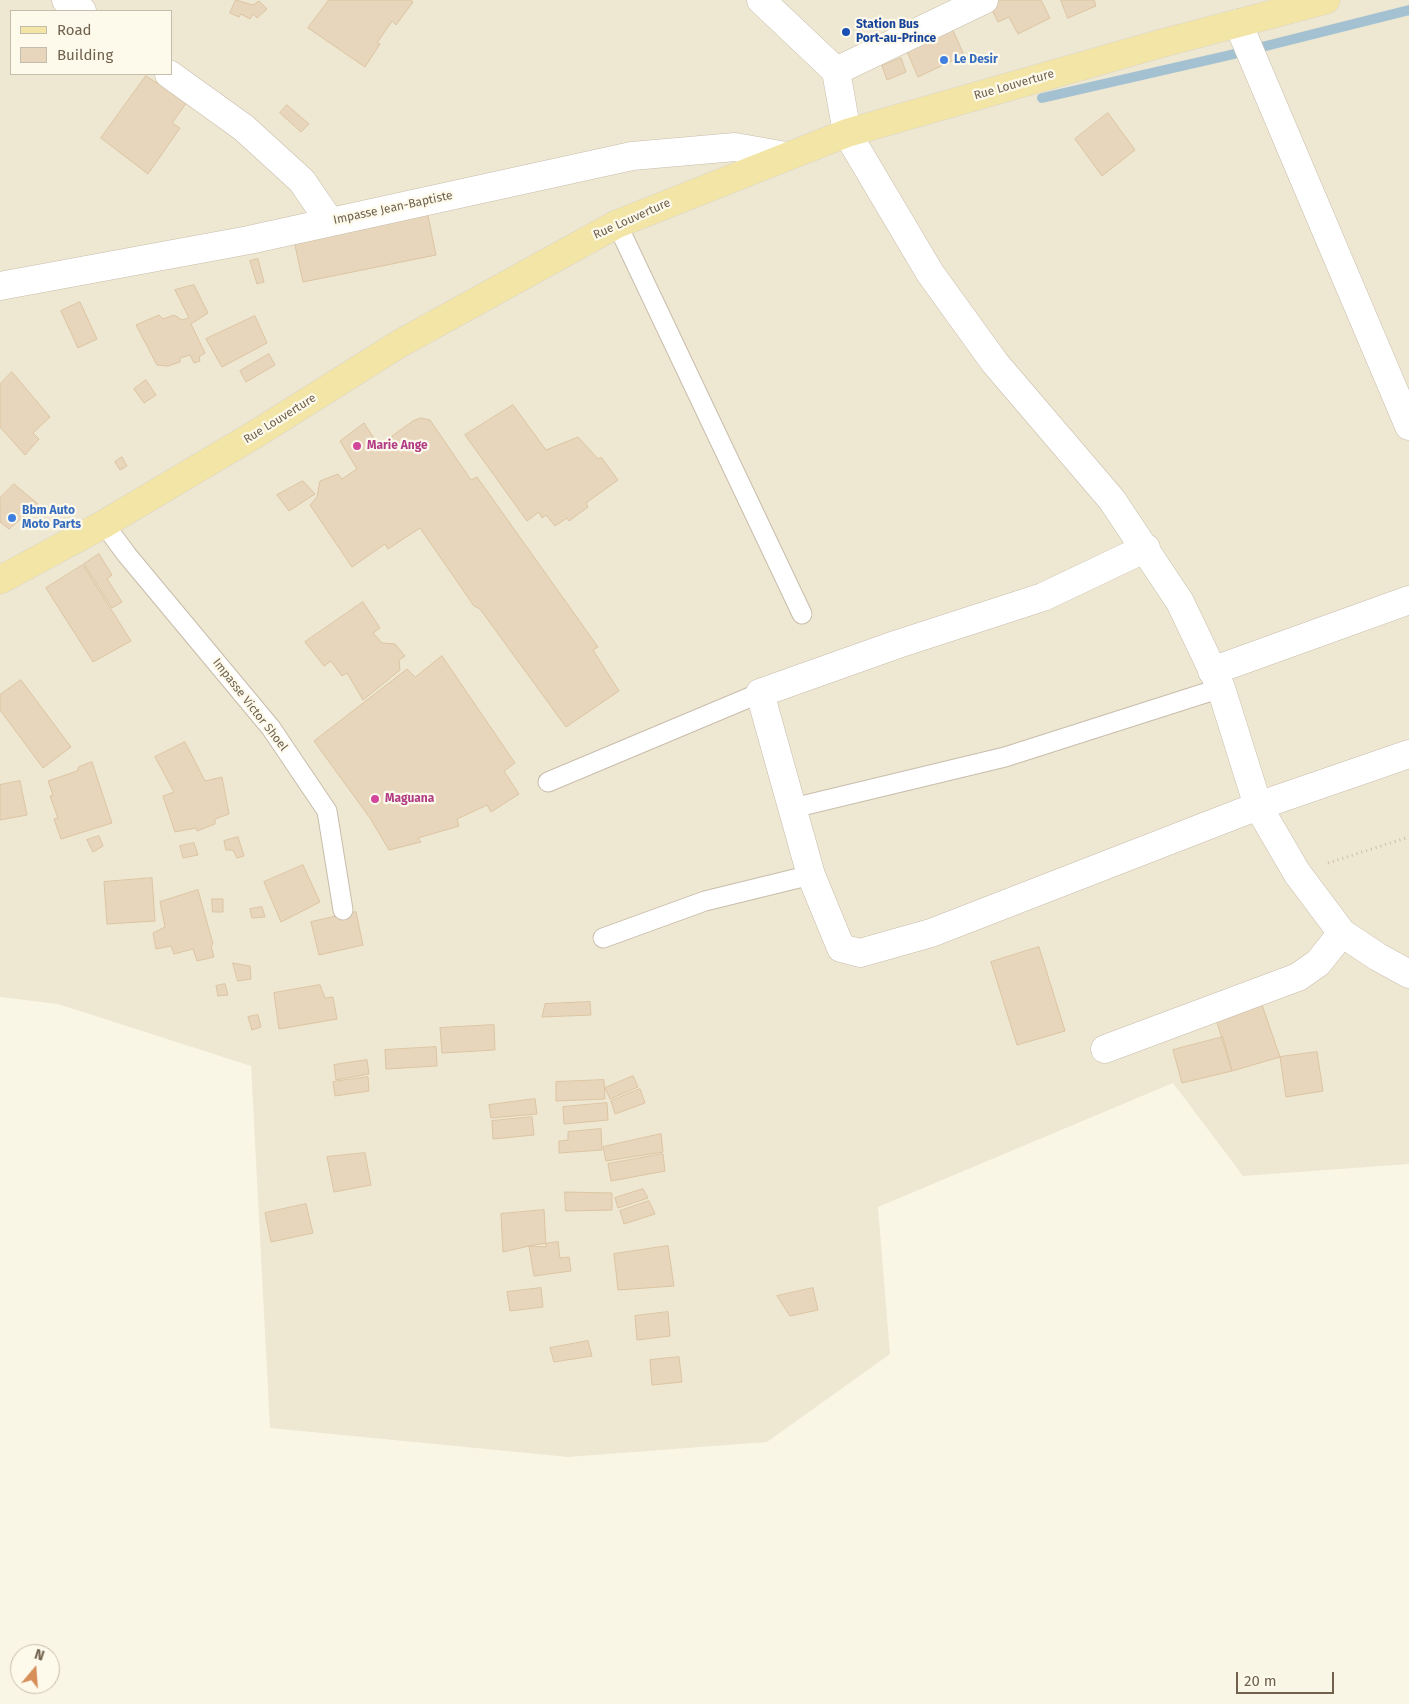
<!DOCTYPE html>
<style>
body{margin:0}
#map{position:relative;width:1409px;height:1704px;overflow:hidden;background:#faf6e6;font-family:"Fira Sans",sans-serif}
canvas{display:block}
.legend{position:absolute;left:10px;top:10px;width:162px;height:65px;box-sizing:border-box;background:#fdfaec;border:1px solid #c5bdac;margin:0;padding:6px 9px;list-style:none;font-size:15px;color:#70614d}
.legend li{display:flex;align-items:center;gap:10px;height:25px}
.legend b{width:25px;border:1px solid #c5bdac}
.north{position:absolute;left:10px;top:1644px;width:50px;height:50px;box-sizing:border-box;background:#fdfaec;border:1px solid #c5bdac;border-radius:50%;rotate:18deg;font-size:14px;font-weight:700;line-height:20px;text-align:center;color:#70614d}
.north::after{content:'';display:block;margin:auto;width:18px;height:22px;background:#d78e58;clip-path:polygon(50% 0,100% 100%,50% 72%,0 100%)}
.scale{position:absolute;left:1236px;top:1672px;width:98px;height:22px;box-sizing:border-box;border:2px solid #70614d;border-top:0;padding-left:6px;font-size:15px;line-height:18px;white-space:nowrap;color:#70614d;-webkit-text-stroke:4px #fdfaec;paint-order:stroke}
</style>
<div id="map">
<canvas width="1409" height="1704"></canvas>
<ul class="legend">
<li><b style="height:6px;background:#f2e5a5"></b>Road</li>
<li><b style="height:14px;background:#e7d6bb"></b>Building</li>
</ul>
<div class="north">N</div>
<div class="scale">20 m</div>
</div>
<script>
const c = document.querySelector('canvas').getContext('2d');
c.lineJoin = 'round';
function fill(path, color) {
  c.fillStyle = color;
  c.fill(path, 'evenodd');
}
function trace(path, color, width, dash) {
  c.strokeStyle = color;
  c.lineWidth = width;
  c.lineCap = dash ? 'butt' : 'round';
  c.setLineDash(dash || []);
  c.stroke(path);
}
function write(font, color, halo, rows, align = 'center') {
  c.font = font + ' "Fira Sans",sans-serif';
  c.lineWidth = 4.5;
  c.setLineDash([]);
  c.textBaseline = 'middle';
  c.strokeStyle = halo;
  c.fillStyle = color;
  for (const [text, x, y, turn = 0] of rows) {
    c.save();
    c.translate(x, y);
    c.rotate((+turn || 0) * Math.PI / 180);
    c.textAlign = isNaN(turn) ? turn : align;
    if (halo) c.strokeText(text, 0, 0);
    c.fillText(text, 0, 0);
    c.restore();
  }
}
fill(new Path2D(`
 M0,0H1409V1164L1243,1176L1173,1083L878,1207L890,1354L767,1442L568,1457L270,1428L251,1066L58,1004L0,997ZM11,11H171V74H11Z`), '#eee7d2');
trace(new Path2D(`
 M1042,98L1230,55L1409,10`), '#a4c1d2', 10);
const building = new Path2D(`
 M236,0L253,5L259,1L267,9L257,18L253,14L250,19L241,14L239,17L230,13Z
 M329,0H411L413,2L396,25L392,21L377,43L380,44L365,67L308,28Z
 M1002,0H1041L1050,18L1018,34L1009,17L998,22L990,6Z
 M1061,0H1094L1096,6L1068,18Z
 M951,26L964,55L918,77L905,47Z
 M901,58L906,72L887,80L882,66Z
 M146,76L187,102L172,123L180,128L148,174L101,138Z
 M287,105L309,124L301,132L280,113Z
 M1108,113L1135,150L1102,176L1075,139Z
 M427,211L436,255L303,282L294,241Z
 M258,259L264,282L257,284L250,261Z
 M194,285L208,313L191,324L205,353L199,357L200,361L194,363L190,355L180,358V362L168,366L157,365L136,325L159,315L163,319L174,315L182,320L189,318L175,290Z
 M80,302L97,339L78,348L61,311Z
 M255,316L267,343L222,367L206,339Z
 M269,354L275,365L246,382L240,371Z
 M12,372L50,417L33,433L39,439L25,455L0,427V384Z
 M146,380L156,395L144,403L134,389Z
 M513,405L546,450L578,437L598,459L601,457L618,480L586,503L588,507L569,521L567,518L555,526L546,515L542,518L539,512L527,521L465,435Z
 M421,418L430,420L471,480L477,477L598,647L593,650L619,691L566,727L480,609L474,606L420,528L388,549L385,544L352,567L310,505L317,497L320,481L338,474L342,479L357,469L340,441L364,423L381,449L392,445V436L413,421Z
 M122,457L127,466L120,470L115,462Z
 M303,481L315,494L289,511L277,495Z
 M14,484L38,504L9,529L0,522V498Z
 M99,554L112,575L107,579L122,602L112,608L84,564Z
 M83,565L131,641L93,662L46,588Z
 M363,602L380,628L373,633L382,643L395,644L405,656L399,660L400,670L363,700L347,673L342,676L331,661L324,666L305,642Z
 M442,656L515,763L504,771L519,794L491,812L487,805L457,819L459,826L418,838L421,842L389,850L370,818L314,741L407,669L415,677Z
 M21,680L71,747L43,768L0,710V695Z
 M185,742L205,781L222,777L229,814L215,819V824L197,831L196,828L175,832L163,796L174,792L155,757Z
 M92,762L112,823L61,839L54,819L58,818L50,796L53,795L48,781L77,771L79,767Z
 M20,781L27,815L0,820V785Z
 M99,836L103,846L93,852L87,840Z
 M238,837L244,856L237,858L233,850H226L224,841Z
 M194,843L198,855L183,858L180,846Z
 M303,865L320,902L281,922L264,882Z
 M152,878L155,921L107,924L104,882Z
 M198,890L213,944L211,946L214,957L197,961L193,949L174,954L171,946L156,949L153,933L165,927L160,902Z
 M212,899H223V912H213Z
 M262,907L265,917L252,918L250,909Z
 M356,912L363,945L319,955L311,922Z
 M1039,947L1065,1031L1017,1045L991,962Z
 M233,963L250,966L251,979L238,981Z
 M225,984L228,995L218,996L216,986Z
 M320,985L325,998L333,997L337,1019L279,1029L274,993Z
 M590,1002L591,1015L542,1017L545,1004Z
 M1261,1002L1280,1057L1232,1071L1215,1016Z
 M258,1015L261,1027L252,1030L248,1017Z
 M494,1025L495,1050L442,1053L440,1028Z
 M1223,1037L1232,1071L1182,1083L1173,1050Z
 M436,1047L437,1066L386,1069L385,1050Z
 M1317,1052L1323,1091L1286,1097L1280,1057Z
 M367,1060L369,1074L336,1080L334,1065Z
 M633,1076L638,1087L610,1099L605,1088Z
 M368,1077L369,1091L335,1096L333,1082Z
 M604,1080L605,1099L556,1101V1082Z
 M640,1089L645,1103L615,1114L611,1101Z
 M535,1099L537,1114L491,1118L489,1105Z
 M607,1103L608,1120L564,1124L563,1107Z
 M532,1117L534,1135L493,1139L492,1121Z
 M601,1129L602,1150L559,1153V1141L568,1140V1132Z
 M661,1134L663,1152L606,1161L603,1147Z
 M365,1153L371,1185L334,1192L327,1157Z
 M663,1154L665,1171L611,1181L608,1164Z
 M643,1189L648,1198L618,1208L615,1198Z
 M565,1192L612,1193V1210L566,1211Z
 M649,1201L655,1214L624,1224L620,1211Z
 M306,1204L313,1233L271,1242L265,1213Z
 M544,1210L546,1247L529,1246L503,1252L501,1214Z
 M558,1242L560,1258L569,1257L571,1271L534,1276L529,1246Z
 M668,1246L674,1286L618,1290L614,1254Z
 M541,1288L543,1307L510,1311L507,1292Z
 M813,1288L818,1310L790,1316L777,1296Z
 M668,1312L670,1336L637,1340L635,1316Z
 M588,1341L592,1356L554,1362L550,1348Z
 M679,1357L682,1382L652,1385L650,1360Z`);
fill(building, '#e7d6bb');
trace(building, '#ddc5a3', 1);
const service = new Path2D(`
 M617,224L802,614
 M104,524L127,555L271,728L327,811L343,910
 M548,782L760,693
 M793,808L1005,757L1221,688
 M603,938L705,901L811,875`);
const minor = new Path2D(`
 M66,0L82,11
 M761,0L836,71
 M984,0L836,71L847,133L930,273L995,363L1112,500L1180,602L1221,688L1258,806L1297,873L1342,933L1378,957L1409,974
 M1238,23L1409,426
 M169,74L244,128L302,181L330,222
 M0,286L249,240L632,156L735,147L786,156
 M1146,548L1043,597L898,644L760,693L811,875L841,948L860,953L931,933L1258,806L1409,754
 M1212,671L1409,600
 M1105,1049L1298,977L1318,963L1342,933`);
const primary = new Path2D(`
 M0,580L104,524L259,432L399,344L617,224L847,133L1159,44L1326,0`);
trace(service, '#c8bdab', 21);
trace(minor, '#c8bdab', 29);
trace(primary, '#dad6d1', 29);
trace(new Path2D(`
 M1328,863L1409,837`), '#d1bfa4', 3, [1, 4]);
trace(service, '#fff', 19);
trace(minor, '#fff', 28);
trace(primary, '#f2e5a5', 28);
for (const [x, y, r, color] of [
 [846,32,5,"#1a4fb4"],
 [944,60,5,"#3f7fe0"],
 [357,446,5,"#d1479c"],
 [12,518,5,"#3f7fe0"],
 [375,799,5,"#d1479c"]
]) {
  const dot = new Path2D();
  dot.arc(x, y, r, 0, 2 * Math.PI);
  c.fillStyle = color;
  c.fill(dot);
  trace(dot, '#fdfaec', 2);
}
write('bold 12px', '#164399', '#fdfaec', [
 ["Station Bus",856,25],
 ["Port-au-Prince",856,39]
], 'left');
write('bold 12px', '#366cbe', '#fdfaec', [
 ["Le Desir",954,60],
 ["Bbm Auto",22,511],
 ["Moto Parts",22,525]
], 'left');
write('12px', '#70614d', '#fdfaec', [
 ["Rue Louverture",1014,85,-16],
 ["Impasse Jean-Baptiste",393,208,-12],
 ["Rue Louverture",632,219,-24],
 ["Rue Louverture",280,419,-32],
 ["Impasse Victor Shoel",250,705,52]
]);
write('bold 12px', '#b23c85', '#fdfaec', [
 ["Marie Ange",367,446],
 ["Maguana",385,799]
], 'left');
</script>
